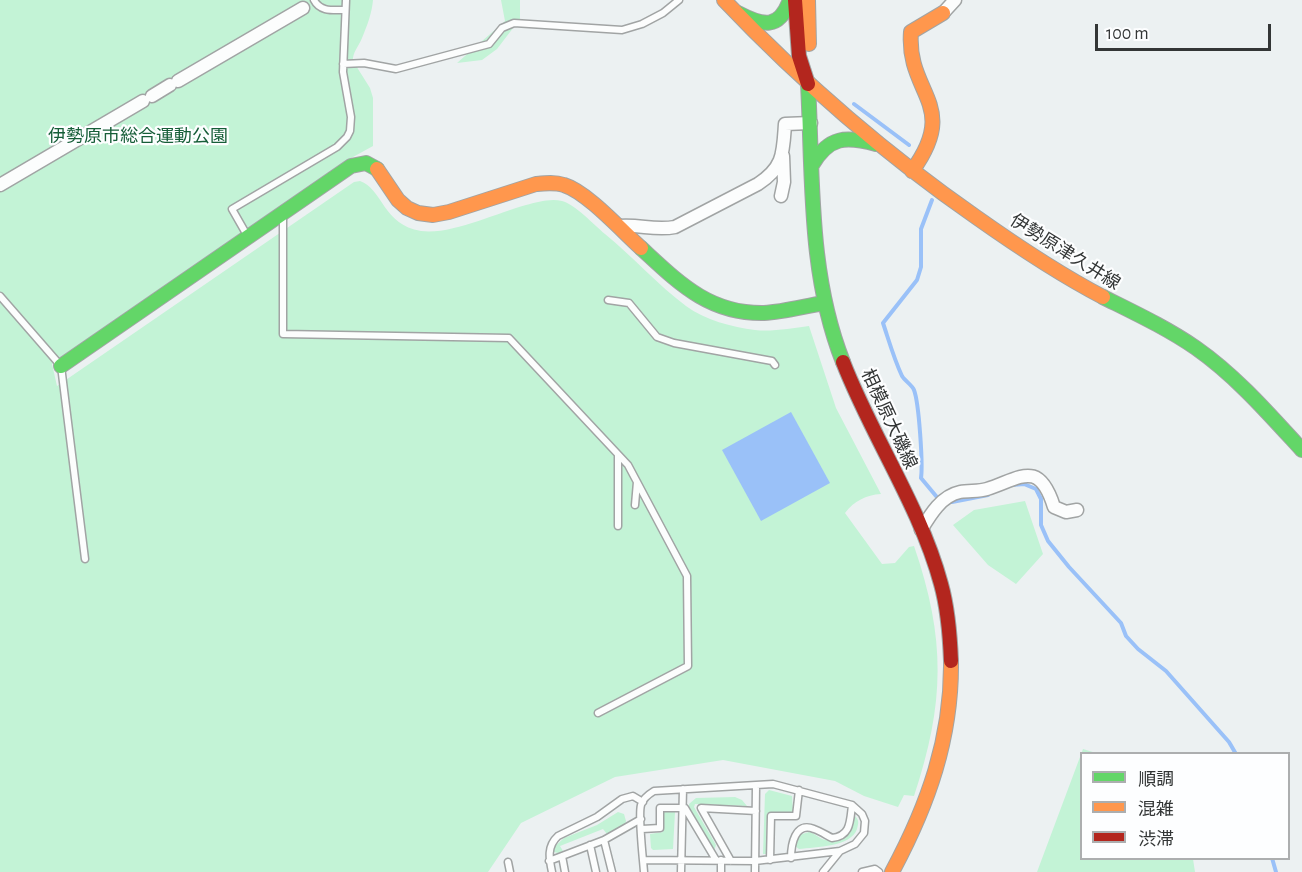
<!DOCTYPE html>
<meta charset="utf-8">
<style>
body{margin:0}
#map{position:relative;width:1302px;height:872px;overflow:hidden;background:#ecf1f2;font-family:"Alegreya Sans","Noto Sans JP",sans-serif}
canvas{display:block}
.legend{position:absolute;left:1080px;top:752px;width:210px;height:108px;box-sizing:border-box;background:#fdfeff;border:2px solid #acaeaf;margin:0;padding:8px 10px;list-style:none;font-size:18px;color:#333636}
.legend li{display:flex;align-items:center;gap:12px;height:30px}
.legend b{width:30px;border:2px solid #acaeaf}
.scale{position:absolute;left:1095px;top:24px;width:176px;height:27px;box-sizing:border-box;border:3px solid #333636;border-top:0;padding-left:8px;font-size:18px;line-height:21px;white-space:nowrap;color:#333636;-webkit-text-stroke:4px #fdfeff;paint-order:stroke}
</style>
<div id="map">
<canvas width="1302" height="872"></canvas>
<ul class="legend">
<li><b style="height:8px;background:#63d668"></b>順調</li>
<li><b style="height:8px;background:#ff974d"></b>混雑</li>
<li><b style="height:8px;background:#b3261e"></b>渋滞</li>
</ul>
<div class="scale">100 m</div>
</div>
<script>
const c = document.querySelector('canvas').getContext('2d');
c.lineJoin = 'round';
function fill(path, color) {
  c.fillStyle = color;
  c.fill(path, 'evenodd');
}
function trace(path, color, width, dash) {
  c.strokeStyle = color;
  c.lineWidth = width;
  c.lineCap = dash ? 'butt' : 'round';
  c.setLineDash(dash || []);
  c.stroke(path);
}
function write(font, color, halo, rows, align = 'center') {
  c.font = font + ' "Alegreya Sans","Noto Sans JP",sans-serif';
  c.lineWidth = 4.5;
  c.setLineDash([]);
  c.textBaseline = 'middle';
  c.strokeStyle = halo;
  c.fillStyle = color;
  for (const [text, x, y, turn = 0] of rows) {
    c.save();
    c.translate(x, y);
    c.rotate((+turn || 0) * Math.PI / 180);
    c.textAlign = isNaN(turn) ? turn : align;
    if (halo) c.strokeText(text, 0, 0);
    c.fillText(text, 0, 0);
    c.restore();
  }
}
fill(new Path2D(`
 M0,0H373C372,13 367,26 362,38C359,46 352,53 353,61L370,88L373,98V146L353,157L52,364L57,386L354,182L360,181C382,188 383,225 421,231C452,235 496,213 526,205C537,202 551,198 562,201C575,204 594,225 605,234C633,257 658,285 686,306C705,320 732,327 755,330C772,332 792,328 809,326L836,408L881,494C866,495 854,501 845,513L882,564L895,563L909,547L914,546C946,639 945,703 914,796L904,795L898,807L864,796L835,781L723,760L615,777L521,823L488,872H0Z
 M501,0H520V19L497,49L482,60L457,63L505,21Z
 M1025,501L1043,554L1016,584L988,565L953,525L974,510Z
 M1083,749L1096,753L1082,754V858L1193,859L1195,872H1037Z
 M769,790L792,796L793,811L791,814L767,813L766,854H763L765,794Z
 M735,797L742,800L747,806L695,804L694,807L716,845L714,851L689,809V804L696,798Z
 M665,810L675,812L673,849L653,850L651,848L650,834L663,832V812Z
 M618,812L624,814L626,821L625,825L607,834L603,829L560,846L563,851L558,853L554,852L553,848L564,838L597,825Z
 M854,815C859,820 859,822 857,829C851,847 816,847 799,849L795,846L799,835L809,832C815,833 819,839 826,840C844,846 852,830 854,815Z`), '#c3f3d6');
fill(new Path2D(`
 M791,412L830,483L761,521L722,450Z`), '#9ac1f8');
trace(new Path2D(`
 M854,104L909,145
 M932,200L921,229V267L917,280L883,323C889,341 894,359 902,376C905,381 912,385 914,390C919,403 923,464 921,478L941,502
 M1012,485L1024,484L1036,489L1041,499V525L1048,541L1069,567L1121,623L1126,636L1138,649L1166,671L1229,742L1236,754
 M952,502L988,495
 M1272,858L1276,872`), '#9ac1f8', 4);
const lane = new Path2D(`
 M314,0C320,12 333,10 345,10
 M343,64L364,63L396,69L489,44L502,28L514,23L622,30L642,24L663,13L679,0
 M283,217V334L509,338L628,465L687,576L688,666L598,713
 M248,237L232,209L337,147L347,137L350,131L351,117L343,72L346,0
 M0,296L61,366L85,559
 M608,300L629,303L657,337L674,343L772,361L775,365
 M635,505L637,482
 M618,526V455
 M642,829L660,828V808H685L716,860
 M604,840L612,872
 M590,845L596,872
 M562,856L565,872
 M791,858C791,845 795,821 814,829C820,831 826,835 832,838C851,836 850,821 852,805
 M643,860L755,861L840,851L855,844L864,833L865,821L862,814L852,805L773,784L654,791C649,794 643,798 641,805C638,816 643,858 644,872
 M721,860V872
 M770,860L771,816H796L799,790
 M549,861L604,840L641,819
 M731,861L701,808L756,811
 M508,862L510,872
 M552,872C549,858 547,846 558,836L597,817L622,799L633,796L643,802
 M681,872L683,789
 M755,872L756,786
 M823,872L840,851
 M862,872L875,869L879,872`);
const street = new Path2D(`
 M943,13L955,0
 M178,81L303,8
 M152,96L170,85
 M0,185L143,101
 M781,196L784,182L783,156
 M619,226C640,224 654,231 675,227L758,184C784,167 783,153 785,124L811,123
 M921,530C930,515 941,496 960,492C969,490 978,492 987,489C1021,478 1039,459 1054,507L1066,512L1077,510`);
const fast = new Path2D(`
 M738,13C763,26 779,30 790,0
 M808,84C813,177 808,274 843,362
 M812,165C829,136 846,136 876,144
 M641,248C679,283 709,314 764,313C784,312 805,306 824,303
 M1103,297C1135,313 1167,328 1196,348C1236,376 1269,414 1302,450
 M61,366L351,166L366,163L377,169`);
const slow = new Path2D(`
 M724,0C801,81 884,153 976,217C1017,246 1059,274 1103,297
 M808,0L809,44
 M377,169L398,200L407,208L418,213L433,215L449,212L536,184C546,183 555,182 564,185C587,192 622,231 641,248
 M912,171C961,104 906,94 911,32L943,13
 M892,872C928,805 952,738 951,661`);
const jam = new Path2D(`
 M795,0L799,56L808,84
 M843,362C872,437 920,506 941,584C948,609 950,635 951,661`);
trace(lane, '#a1a4a4', 9);
trace(street, '#a1a4a4', 15);
trace(fast, '#a1a4a4', 16);
trace(slow, '#a1a4a4', 16);
trace(jam, '#a1a4a4', 16);
trace(lane, '#fcfdfd', 6);
trace(street, '#fcfdfd', 12);
trace(fast, '#63d668', 14);
trace(slow, '#ff974d', 14);
trace(jam, '#b3261e', 14);
write('18px', '#165e38', '#fdfeff', [
 ["伊勢原市総合運動公園",138,137]
]);
write('18px', '#333636', '#fdfeff', [
 ["伊勢原津久井線",1065,252,32],
 ["相模原大磯線",889,419,65]
]);
</script>
